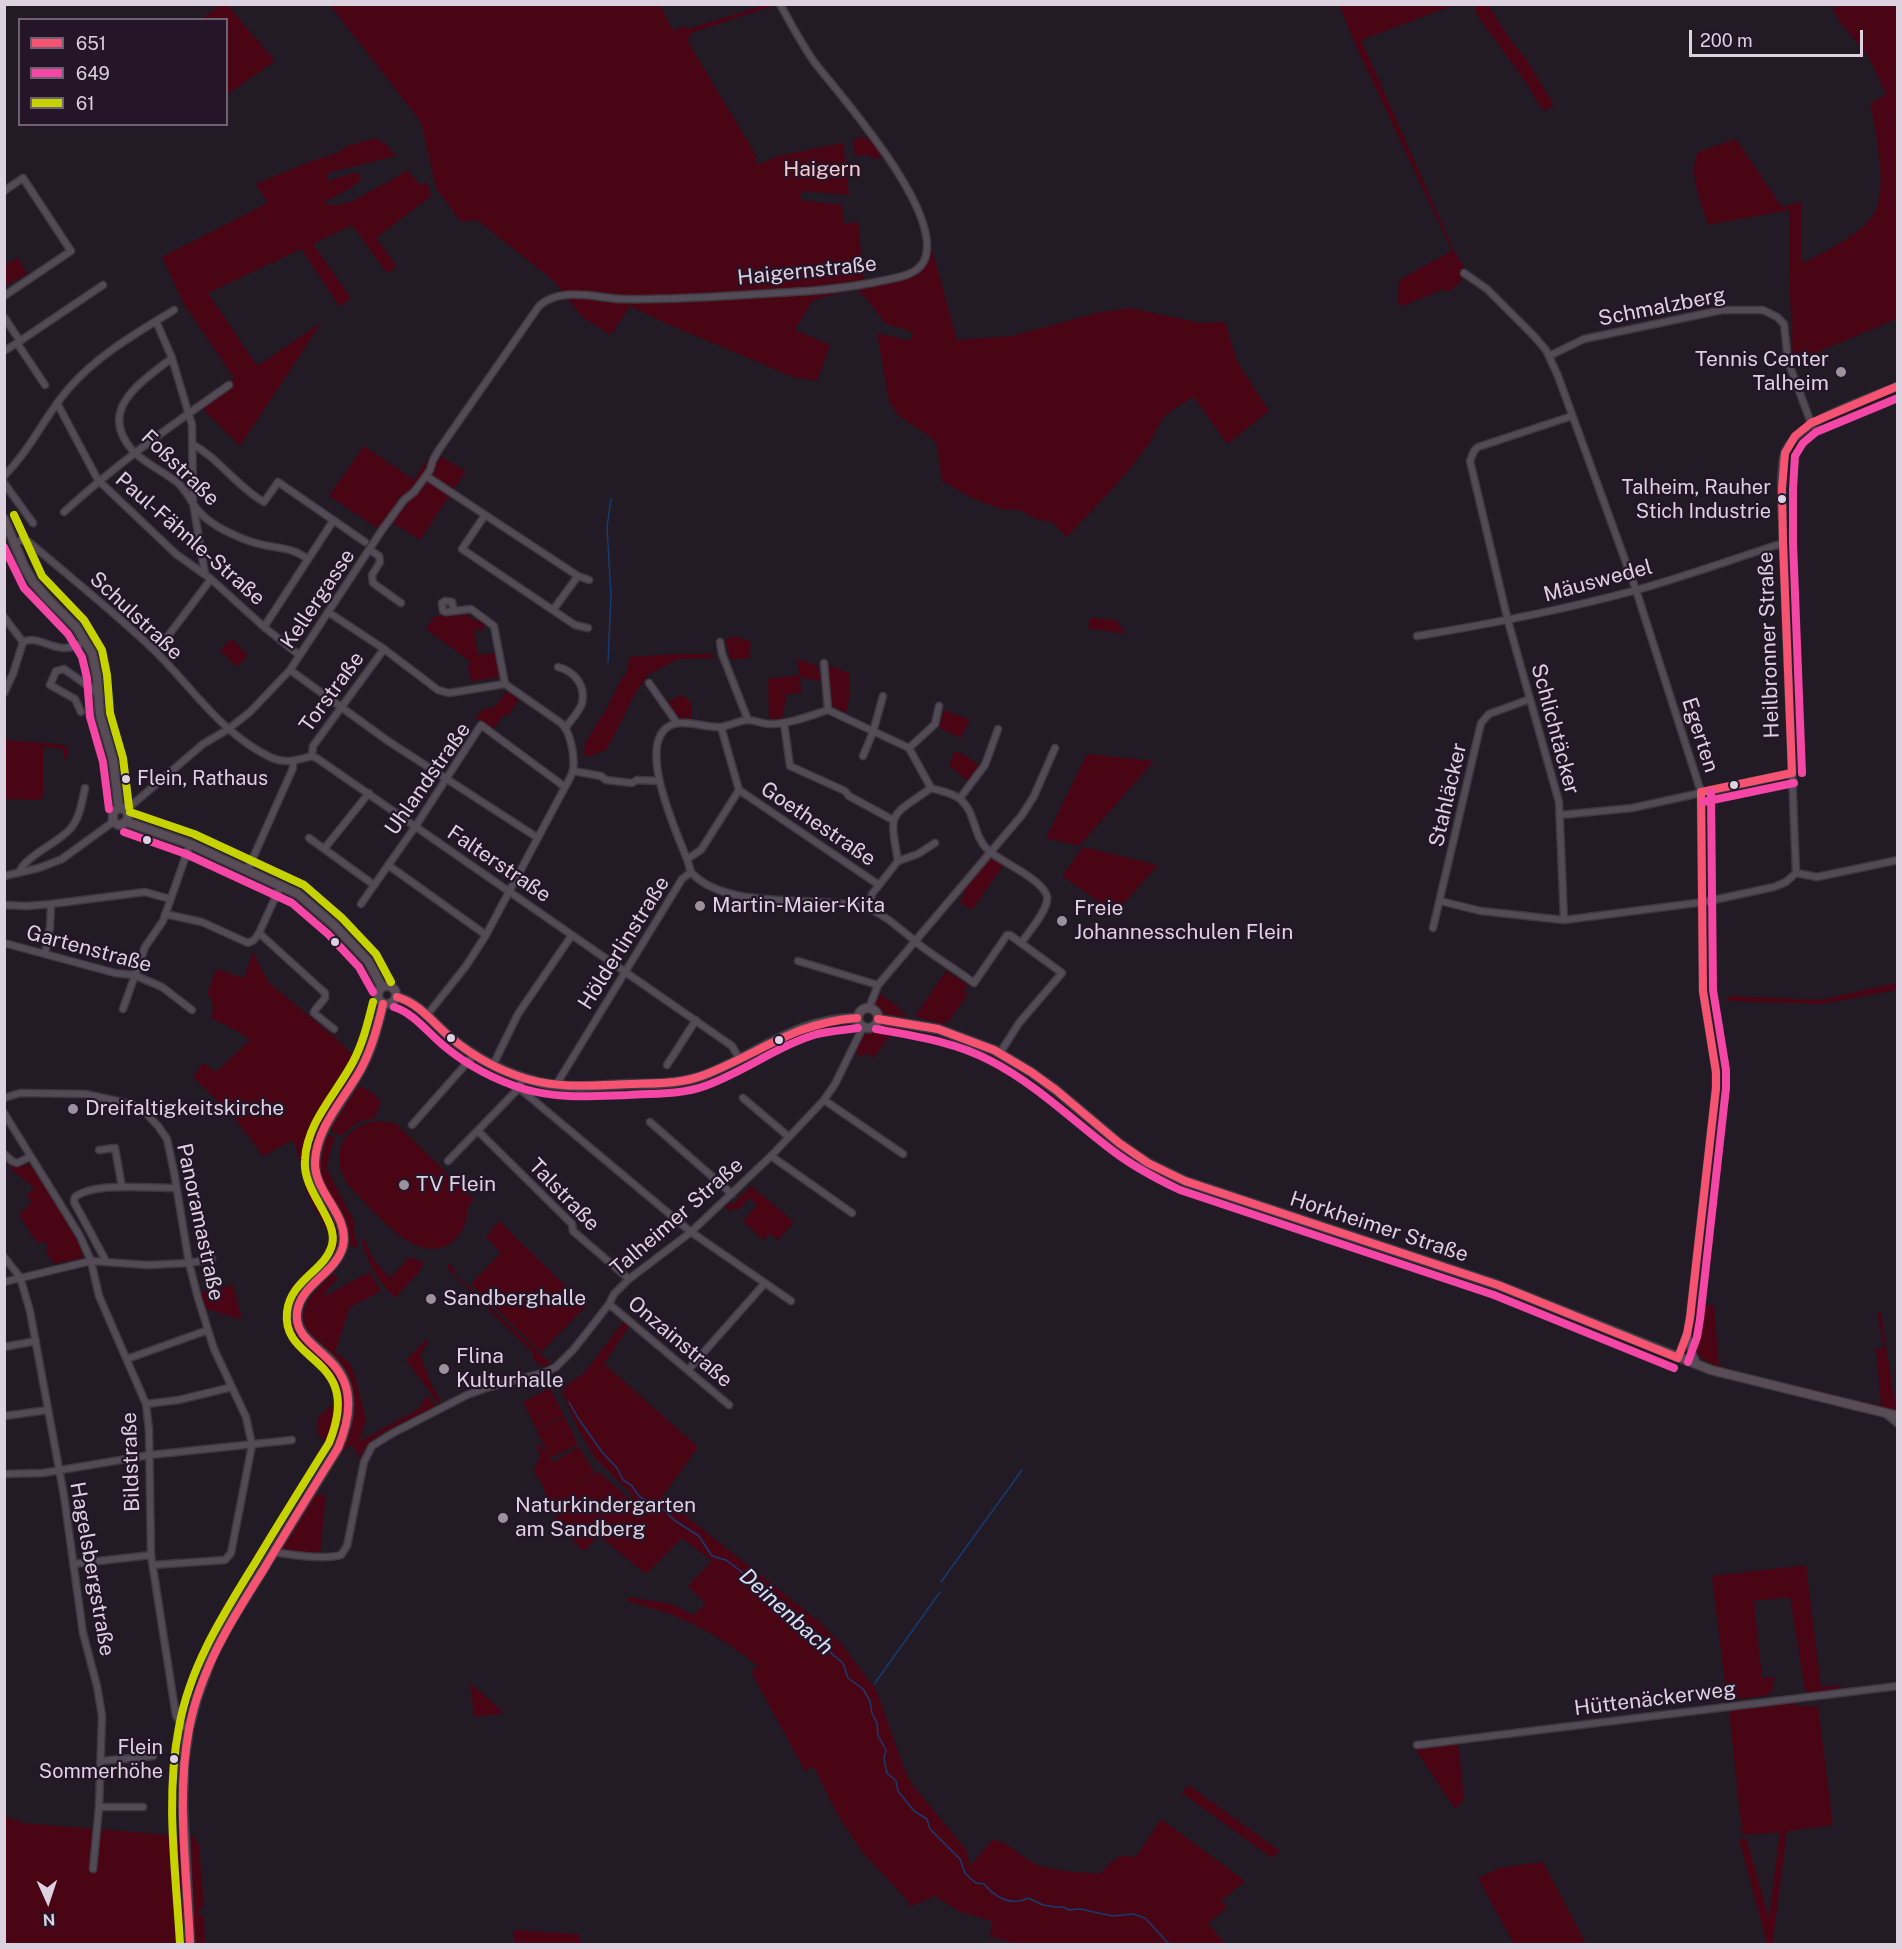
<!DOCTYPE html>
<meta charset="utf-8">
<style>
body{margin:0}
#map{position:relative;width:1902px;height:1949px;overflow:hidden;background:#221a24;font-family:"Public Sans",sans-serif}
canvas{display:block}
.frame{position:absolute;inset:0;border:6px solid #dcd2e0;pointer-events:none}
.legend{position:absolute;left:18px;top:18px;width:210px;height:108px;box-sizing:border-box;background:#241529;border:2px solid #6e6172;margin:0;padding:8px 10px;list-style:none;font-size:18px;color:#dcd2e0}
.legend li{display:flex;align-items:center;gap:12px;height:30px}
.legend b{width:30px;border:2px solid #6e6172}
.north{position:absolute;left:18px;top:1871px;width:60px;height:60px;-webkit-text-stroke:4px #241529;paint-order:stroke;rotate:177deg;font-size:16px;font-weight:700;line-height:24px;text-align:center;color:#dcd2e0}
.north::after{content:'';display:block;margin:auto;width:21px;height:27px;background:#dcd2e0;clip-path:polygon(50% 0,100% 100%,50% 72%,0 100%)}
.scale{position:absolute;left:1689px;top:30px;width:174px;height:27px;box-sizing:border-box;border:3px solid #dcd2e0;border-top:0;padding-left:8px;font-size:18px;line-height:21px;white-space:nowrap;color:#dcd2e0;-webkit-text-stroke:4px #241529;paint-order:stroke}
</style>
<div id="map">
<canvas width="1902" height="1949"></canvas>
<div class="frame"></div>
<ul class="legend">
<li><b style="height:8px;background:#f65372"></b>651</li>
<li><b style="height:8px;background:#f346a5"></b>649</li>
<li><b style="height:8px;background:#c7d300"></b>61</li>
</ul>
<div class="north">N</div>
<div class="scale">200 m</div>
</div>
<script>
const c = document.querySelector('canvas').getContext('2d');
c.lineJoin = 'round';
function fill(path, color) {
  c.fillStyle = color;
  c.fill(path, 'evenodd');
}
function trace(path, color, width, dash) {
  c.strokeStyle = color;
  c.lineWidth = width;
  c.lineCap = dash ? 'butt' : 'round';
  c.setLineDash(dash || []);
  c.stroke(path);
}
function write(font, color, halo, rows, align = 'center') {
  c.font = font + ' "Public Sans",sans-serif';
  c.lineWidth = 4.5;
  c.setLineDash([]);
  c.textBaseline = 'middle';
  c.strokeStyle = halo;
  c.fillStyle = color;
  for (const [text, x, y, turn = 0] of rows) {
    c.save();
    c.translate(x, y);
    c.rotate((+turn || 0) * Math.PI / 180);
    c.textAlign = isNaN(turn) ? turn : align;
    if (halo) c.strokeText(text, 0, 0);
    c.fillText(text, 0, 0);
    c.restore();
  }
}
fill(new Path2D(`
 M223,4L227,5L275,61L227,95L226,20L201,19Z
 M1474,4L1488,5L1511,41L1527,60L1554,106L1543,111L1525,81L1477,15Z
 M330,5H660L673,31L684,26L688,29L765,5H783L799,42L776,5L691,33L692,35L687,40L757,157L754,160L758,165L778,156L843,143L849,195L802,191L800,200L842,205L844,224L858,222L864,282C883,280 921,280 928,257C932,246 927,234 925,224L957,340L1013,336L1096,313L1130,308L1200,323L1225,322L1237,361L1269,411L1227,444L1194,397L1176,407L1162,419L1149,444L1123,477L1067,537L1052,522L1037,519L1019,510L1001,509L972,498L942,481L937,445L932,438L899,416L889,402L877,333L910,341L913,332L885,323L866,298L855,288L812,301L795,330L830,345L817,381L793,377L661,321L630,306L611,335L582,317L553,280L477,220L461,222L436,188L421,122Z
 M1339,5H1454L1361,40L1454,251L1466,270L1460,283L1448,292L1444,289L1403,306L1398,303L1399,280L1452,251L1355,44Z
 M1836,5H1897V319L1793,362L1789,269V210L1708,225C1702,203 1687,174 1698,152L1736,139L1782,207L1801,202V264C1824,252 1865,233 1876,210C1887,187 1876,129 1870,104L1886,94L1868,56L1839,21L1833,9Z
 M861,137L868,138L879,150L882,157L872,159L870,155L855,156L853,140Z
 M375,138L386,144L396,156L327,173L328,181L357,172L361,180L354,186L323,203C345,211 363,194 382,185C391,180 398,176 407,170L420,185L427,182L431,196L376,238L397,267L387,273L352,225L313,244L351,298L340,307L301,249L208,293L257,366L322,322L240,446L199,405L234,378L184,304L162,257L268,203L256,184L314,160L333,155L348,146Z
 M18,258L27,274L5,286V265Z
 M364,446L414,480L431,454L429,466L380,530L329,496Z
 M439,456L466,471L420,540L390,521Z
 M467,611V615L478,622L480,619L487,623L481,632L477,629L474,632L478,655L496,653L502,676L471,682L468,667L471,662L426,629L434,617Z
 M1090,618L1116,620L1126,634L1088,628Z
 M734,636L751,642L749,658L731,660L725,640Z
 M232,639L248,656L236,667L220,650Z
 M679,654H712L715,658L678,659L648,675L636,692L606,750L588,757L584,754L585,743L607,708L622,677L626,675L630,657Z
 M798,659L818,666L820,681L800,677L801,693L787,694L782,719H769L768,679L776,677L782,679V677L799,675Z
 M829,665L849,673V698L846,713L831,705L826,671Z
 M507,691L519,699L508,716L504,714L492,730L476,718L482,710L495,707Z
 M683,695L691,703L692,719L679,718L667,702Z
 M944,710L970,720L961,738L939,728Z
 M5,740L59,744L67,748L68,759H64V751L59,748L43,747V797L40,800L5,799Z
 M955,751L968,757L980,767L969,782L949,765Z
 M1087,754L1154,761L1079,846L1046,838Z
 M1083,847L1158,865L1115,913L1062,876Z
 M992,856L1004,864L972,910L959,902L966,894L963,891Z
 M253,952L268,982L337,1039L360,1062L317,1131L311,1147L314,1157L309,1170L300,1161L293,1140L263,1156L232,1115L193,1077L203,1063L216,1072L250,1040L237,1031L211,1018L213,1011L212,999L207,995L216,969L244,978Z
 M946,971L968,985L964,992L968,994L950,1020L941,1024L915,1016Z
 M1897,983V990L1822,1004L1726,1001L1729,996L1820,1000Z
 M882,993L883,996L899,1007L900,1011L907,1015L906,1017L880,1014L875,1008L874,1003Z
 M893,1025L935,1034L912,1029L893,1031L874,1058L866,1053L862,1057L855,1051L863,1032L871,1031L879,1026Z
 M358,1086L368,1090L381,1100L375,1118L358,1122L341,1136L329,1129Z
 M378,1121L390,1123L393,1121L474,1200L468,1206C467,1221 464,1233 451,1243C416,1268 372,1208 349,1186C328,1155 342,1126 378,1121Z
 M326,1134L335,1137L328,1160V1171L355,1223L354,1230L358,1247L348,1246C349,1211 329,1205 320,1177C316,1164 323,1147 326,1134Z
 M28,1164L34,1167L78,1239L83,1258L54,1264L46,1251L48,1242L39,1243L33,1237L20,1216L22,1211L32,1202L26,1196L34,1188L11,1169L12,1166L21,1167Z
 M312,1182C318,1201 336,1216 338,1235C341,1271 287,1282 293,1320C296,1337 306,1345 319,1356C350,1383 348,1412 333,1447L330,1446L317,1434L318,1417L337,1402C333,1376 314,1363 295,1347L298,1342L290,1338L292,1333L284,1318V1313L290,1310V1302L296,1289L295,1284C362,1243 321,1237 305,1186Z
 M751,1186L794,1222L778,1240L770,1234L763,1240L743,1221L757,1205L750,1198L738,1210L735,1208L731,1212L724,1206L729,1202L732,1205Z
 M499,1221L586,1306L541,1352L471,1284L501,1253L486,1237Z
 M364,1239L373,1259L390,1278L410,1257L423,1262L421,1270L395,1298C376,1279 370,1266 361,1240Z
 M450,1263L454,1268L453,1272L551,1364L542,1367L534,1360L532,1352L447,1268Z
 M369,1272L381,1291L350,1307L335,1352L349,1362L355,1376L366,1420L359,1442L420,1408L422,1402L427,1396L437,1406C421,1414 371,1435 364,1450C362,1453 362,1456 361,1459L351,1444L340,1455C356,1420 364,1386 333,1355C324,1346 314,1339 306,1328C297,1304 317,1289 333,1273L338,1279L328,1288L324,1297Z
 M233,1285L242,1320L204,1308L199,1293Z
 M1697,1305H1714L1719,1365C1747,1377 1779,1382 1809,1388C1833,1394 1856,1401 1881,1405L1876,1349L1884,1348L1877,1312H1881L1894,1399L1897,1400V1411L1718,1368L1694,1353L1697,1352L1692,1342Z
 M624,1321L630,1325L604,1364L698,1447L662,1497L817,1620L843,1646L876,1690L904,1768L911,1783L967,1851L970,1866L992,1840C1011,1842 1021,1859 1038,1865C1058,1872 1079,1872 1100,1874C1111,1863 1119,1850 1135,1858L1161,1819L1245,1881L1221,1901L1227,1907L1208,1924L1226,1944H1019L990,1937L992,1921L960,1912L934,1896L910,1907L908,1901L863,1853L837,1814L814,1767L805,1771L751,1672L758,1666C715,1632 680,1614 626,1601L630,1597L671,1604L693,1615L706,1604L688,1586L712,1561L682,1538L646,1574L598,1535L584,1552L553,1520L559,1513L547,1498L543,1486L533,1471L540,1457L537,1443L548,1453L536,1430L565,1417L578,1445L550,1458L552,1463L579,1447L595,1473L568,1490L599,1472L629,1499L632,1495L594,1457L577,1427L562,1392L569,1383L584,1373Z
 M426,1340L428,1343L420,1355L432,1386L441,1401L438,1403L406,1360Z
 M550,1388L564,1416L536,1429L523,1402Z
 M316,1494L326,1495L320,1554L285,1551L284,1545Z
 M1806,1565L1821,1687L1840,1685L1841,1692L1806,1696L1790,1597L1754,1601L1762,1678L1774,1677L1775,1681L1772,1682L1773,1690L1766,1696L1727,1700L1712,1576Z
 M470,1683L502,1711L501,1714L474,1717Z
 M1795,1700L1796,1706H1818L1833,1825L1787,1831L1773,1940L1774,1944H1767L1739,1839L1746,1838L1769,1918L1780,1832L1746,1835L1742,1833L1729,1710Z
 M1458,1741L1464,1800L1455,1809L1415,1749L1426,1745Z
 M1188,1785L1280,1851L1272,1858L1182,1793Z
 M5,1816L23,1823L195,1837V1842L199,1843L204,1907L199,1908V1914L204,1917L205,1944H5Z
 M1543,1862L1586,1944H1514L1478,1878L1499,1868Z
 M513,1930L579,1934L581,1944H515Z`), '#4a0515');
trace(new Path2D(`
 M608,662L611,595L607,527L611,499
 M569,1402L578,1418L602,1452L617,1468L623,1480L631,1485L640,1497L663,1509L674,1520L699,1536L712,1556L726,1560L743,1573L744,1579L748,1584L761,1588L767,1593L769,1599L785,1611L792,1613L807,1630L816,1633C821,1644 833,1656 843,1663L848,1678L863,1689L870,1701L872,1713L877,1723L878,1736L886,1750L884,1758L886,1769L887,1773L896,1781L898,1791L914,1811L927,1819L930,1829L960,1859L965,1873L970,1878L976,1883L984,1884C995,1897 1011,1907 1028,1898L1043,1905L1055,1907H1063L1069,1910L1080,1909L1113,1916L1133,1914L1145,1918L1169,1944
 M941,1582L1022,1470
 M875,1683L940,1592`), '#153c72', 1.5);
const minor = new Path2D(`
 M4,191L23,178L71,251L4,296
 M1464,273L1487,289L1532,334L1546,350L1558,376L1636,590L1701,792L1703,991L1716,1072V1088L1690,1318L1687,1334L1678,1358
 M4,317L20,341L103,285
 M156,321L172,358L192,425L193,503L205,574
 M20,341L17,343L45,385
 M4,351L17,343
 M1549,356L1584,339L1722,310H1763L1777,317L1784,324L1788,361L1811,423
 M172,358C141,382 96,410 133,451C143,462 166,473 178,483C185,490 189,497 194,505C202,517 217,527 230,533C242,539 256,544 269,546C286,549 293,549 308,559
 M57,403L98,480L176,554L211,579L264,627L299,655
 M192,444C220,459 237,487 264,502L278,482L365,542
 M4,476C32,448 45,415 70,387C99,354 137,333 174,310
 M426,476L578,576L589,580
 M4,483L33,523
 M64,512C116,464 172,425 229,385
 M485,515L462,549L575,625L588,628
 M15,542L23,540L29,542C71,578 114,612 154,650C193,688 221,734 272,758C286,764 297,760 312,756L318,759L732,1046L739,1058
 M370,550L379,556L380,562L372,575L373,583L401,603
 M553,610L578,576
 M454,611L446,612L443,611L442,603L445,601L452,602L454,611L471,609L494,626L505,684
 M328,612L384,649L438,690L449,693L505,684L561,723C571,732 575,757 573,770C572,775 568,782 565,787L486,935L466,966L427,1015
 M4,617L23,642
 M264,627L333,521
 M1417,636C1490,624 1562,610 1633,591C1684,577 1733,559 1783,543
 M720,642L722,654L748,720
 M156,652L211,579
 M824,663L828,710
 M558,667C574,671 586,685 582,703C580,711 571,720 566,727
 M290,670L388,741L538,838
 M649,683L677,723
 M4,693L13,674L23,642C43,633 56,660 85,641
 M81,712L75,699L50,685L56,671L64,669L98,693
 M784,723L790,766L845,791L849,796L893,820
 M909,748L935,724L939,706
 M312,756L313,746L384,649
 M863,756L873,732L883,696
 M573,771L601,776L606,780L632,783L637,780L659,781
 M739,790L879,885
 M960,798L985,765L998,729
 M126,810L203,744L227,730L250,712L290,670L382,530L404,500L414,492L423,480L430,470L433,460L438,451L539,306C560,286 596,298 622,299C667,300 713,297 758,294C798,292 837,290 876,282C892,278 916,277 924,261C946,214 843,99 815,63C802,45 791,24 780,4
 M1560,815L1632,808L1792,773
 M309,838L374,885
 M324,849L369,793
 M687,859C677,833 632,737 674,724C688,720 706,728 720,727C729,726 738,721 747,720C755,720 762,724 770,724C790,724 809,716 828,710L909,748L931,788C940,791 954,793 961,800C976,813 973,837 989,851C1003,863 1042,879 1047,896C1050,908 1028,933 1021,943
 M898,861C889,810 889,818 931,788
 M388,865L486,935
 M248,869L293,768V761
 M691,872C724,911 817,895 864,907C883,912 906,934 921,946C938,959 957,970 974,983L1007,935H1010L1062,973L1019,1023L1000,1053
 M19,873C22,858 60,842 71,828C80,817 82,802 85,788
 M1796,873L1817,877L1898,860
 M4,876L39,868L62,859L113,822
 M1440,901L1481,911L1564,920L1704,902L1774,887L1786,882L1796,873L1783,543C1783,523 1778,468 1785,452C1798,420 1867,399 1898,386
 M51,904L145,892L170,899
 M361,904L415,827L481,725L565,787
 M4,905L27,906L51,904L50,927L45,954
 M868,908L872,894L898,861L918,854L935,843
 M165,914L202,922L248,943L254,940L259,933L281,885
 M1564,920L1559,802L1508,621L1470,461L1474,451L1478,447L1572,416
 M1433,928L1481,723L1489,714L1530,699
 M259,933L325,993V998L315,1010L314,1013L334,1029
 M4,943L115,973L134,975L162,987L192,1010
 M798,961L878,985
 M869,1008L878,985L1022,815L1034,796L1055,748
 M123,1009L145,947L163,921L190,844
 M493,1065L518,1014L572,935
 M667,1065L696,1020
 M556,1085L682,879L691,872L687,859L701,850L739,790L721,727
 M519,1088L691,1232L791,1301
 M4,1098L20,1093L85,1094L131,1104L145,1112L158,1126L167,1139L174,1172L189,1263L198,1298L214,1349L246,1417L252,1445L231,1553L225,1560L153,1565
 M743,1098L789,1137
 M824,1100L903,1154
 M4,1113L80,1236L91,1261L99,1296L146,1404L149,1430L151,1555L176,1716L183,1726L189,1728
 M650,1122L732,1194
 M412,1125L474,1055
 M478,1131L572,1224L573,1231L629,1279
 M99,1150L115,1148L122,1187
 M4,1154L12,1161L17,1163L30,1157
 M771,1156L852,1213
 M448,1161L519,1088L523,1077
 M4,1257L20,1277L30,1311L64,1496L83,1633L97,1686L102,1716L99,1807L93,1869
 M106,1261L74,1202L75,1197C94,1182 152,1188 176,1188
 M4,1282L91,1261L148,1265L189,1263L212,1259
 M609,1304L729,1405
 M1687,1335L1692,1353L1698,1365
 M4,1347L36,1341
 M127,1359L208,1330
 M688,1370L765,1283
 M146,1404L178,1400L232,1387
 M1886,1414L1898,1424
 M4,1416L48,1410
 M4,1474L43,1473L150,1455L292,1440
 M273,1552C291,1555 323,1560 341,1555L347,1546L364,1462L372,1446L393,1433L467,1395L486,1388L546,1372L556,1367L573,1350L592,1326L609,1304L614,1294L629,1279L691,1232L771,1156L824,1100L835,1084L863,1027
 M73,1564L151,1555
 M1417,1745L1898,1686
 M101,1761L153,1756
 M99,1807H143`);
const major = new Path2D(`
 M4,519L24,566L33,582L49,600L76,627L92,653L97,676L100,715L113,760L119,808
 M119,808L113,812V822L119,825L127,822
 M119,808L124,809L128,813L127,822
 M127,822L190,844L298,894L335,926L368,961L382,987
 M378 995a9 9 0 1 1 18 0a9 9 0 1 1-18 0Z
 M397,997C419,1002 433,1023 450,1037C475,1058 508,1075 539,1082C569,1089 599,1086 630,1084C653,1084 679,1084 702,1076C756,1056 795,1018 857,1018
 M858 1018a10 10 0 1 1 20 0a10 10 0 1 1-20 0Z
 M878,1019L938,1029L994,1050L1031,1072L1056,1090L1119,1143L1148,1163L1185,1181L1498,1285L1711,1370L1898,1416
 M190,1944L183,1803L184,1763L189,1728L197,1698L212,1657L230,1623L338,1448C351,1419 356,1388 333,1363C320,1347 295,1337 297,1313C300,1284 336,1273 343,1246C350,1214 312,1193 315,1161C318,1128 341,1104 357,1076C371,1053 377,1030 383,1004`);
trace(minor, '#3d373f', 9);
trace(major, '#3d373f', 11);
trace(minor, '#524b55', 6);
trace(major, '#584d57', 8);
trace(new Path2D(`
 M1792,773L1783,543L1782,489L1785,453L1795,436L1811,423L1898,386
 M1701,792L1792,773
 M397,997C420,1004 433,1023 451,1038C473,1056 500,1071 527,1079C562,1089 596,1085 632,1084C656,1083 681,1084 704,1075C761,1053 793,1023 857,1018
 M878,1019L938,1029L994,1050L1031,1072L1056,1090L1119,1143L1148,1163L1185,1181L1498,1285L1678,1358
 M1678,1358L1687,1334L1690,1318L1716,1088V1072L1703,991L1701,792
 M190,1944C187,1874 176,1799 189,1729C200,1670 232,1619 264,1569C288,1528 313,1488 338,1448C377,1353 292,1357 297,1313C300,1284 336,1274 343,1246C350,1215 314,1193 315,1162C316,1127 345,1098 361,1069C372,1048 378,1026 383,1004`), '#f65372', 8);
trace(new Path2D(`
 M4,547L24,588L68,634L82,657L87,678L90,717L103,762L109,809
 M1802,773L1793,543V489L1795,456L1803,443L1816,432L1898,398
 M1703,802L1794,783
 M124,832L186,854L292,903L328,934L359,967L373,992
 M394,1007C415,1014 427,1032 444,1046C467,1065 495,1080 524,1089C558,1099 593,1096 628,1095C654,1093 680,1095 705,1086C744,1072 777,1046 817,1034C830,1031 844,1030 858,1028
 M876,1029C915,1036 956,1042 991,1061C1037,1085 1072,1120 1113,1151C1134,1167 1157,1179 1180,1190L1494,1295L1674,1368
 M1688,1362L1697,1337L1700,1319L1726,1088V1070L1713,990L1711,792`), '#f346a5', 8);
trace(new Path2D(`
 M14,515L42,576L84,620L102,650L107,675L110,713L123,758L129,807
 M130,812L194,834L304,885L342,918L376,954L391,982
 M180,1944C176,1873 165,1798 179,1727C190,1666 223,1615 255,1563C279,1523 304,1483 329,1443C365,1355 281,1365 287,1312C290,1280 325,1271 332,1245C339,1220 302,1192 305,1160C307,1122 336,1094 353,1062C363,1043 368,1022 373,1002`), '#c7d300', 8);
for (const [x, y, r, color] of [
 [1841,372,6,"#9b929e"],
 [1782,499,5,"#dcd2e0"],
 [126,779,5,"#dcd2e0"],
 [1734,785,5,"#dcd2e0"],
 [147,840,5,"#dcd2e0"],
 [700,906,6,"#9b929e"],
 [1062,921,6,"#9b929e"],
 [335,942,5,"#dcd2e0"],
 [451,1038,5,"#dcd2e0"],
 [779,1040,5,"#dcd2e0"],
 [73,1109,6,"#9b929e"],
 [404,1185,6,"#9b929e"],
 [431,1299,6,"#9b929e"],
 [444,1369,6,"#9b929e"],
 [503,1518,6,"#9b929e"],
 [174,1759,5,"#dcd2e0"]
]) {
  const dot = new Path2D();
  dot.arc(x, y, r, 0, 2 * Math.PI);
  c.fillStyle = color;
  c.fill(dot);
  trace(dot, '#241529', 2);
}
write('20px', '#dcd2e0', '#241529', [
 ["Talheim, Rauher",1771,488],
 ["Stich Industrie",1771,512],
 ["Flein, Rathaus",137,779,"left"],
 ["Flein",163,1748],
 ["Sommerhöhe",163,1772]
], 'right');
write('21px', '#fac9ca', '#241529', [
 ["Haigern",822,170]
]);
write('21px', '#dcd2e0', '#241529', [
 ["Haigernstraße",807,271,-6],
 ["Schmalzberg",1662,307,-11],
 ["Foßstraße",180,468,44],
 ["Paul-Fähnle-Straße",190,539,41],
 ["Mäuswedel",1598,581,-15],
 ["Kellergasse",318,599,-56],
 ["Schulstraße",136,616,43],
 ["Heilbronner Straße",1769,645,-92],
 ["Torstraße",332,692,-54],
 ["Schlichtäcker",1555,729,75],
 ["Egerten",1700,735,72],
 ["Uhlandstraße",428,779,-55],
 ["Stahläcker",1448,795,-77],
 ["Goethestraße",818,824,34],
 ["Falterstraße",499,864,34],
 ["Hölderlinstraße",624,943,-58],
 ["Gartenstraße",89,949,15],
 ["Talstraße",564,1195,46],
 ["Talheimer Straße",677,1217,-41],
 ["Panoramastraße",200,1222,78],
 ["Horkheimer Straße",1379,1227,18],
 ["Onzainstraße",680,1342,40],
 ["Bildstraße",131,1462,-92],
 ["Hagelsbergstraße",92,1569,80],
 ["Hüttenäckerweg",1655,1699,-7]
]);
write('21px', '#dcd2e0', '#241529', [
 ["Tennis Center",1829,360,"right"],
 ["Talheim",1829,384,"right"],
 ["Martin-Maier-Kita",712,906],
 ["Freie",1074,909],
 ["Johannesschulen Flein",1074,933],
 ["Dreifaltigkeitskirche",85,1109],
 ["TV Flein",416,1185],
 ["Sandberghalle",443,1299],
 ["Flina",456,1357],
 ["Kulturhalle",456,1381],
 ["Naturkindergarten",515,1506],
 ["am Sandberg",515,1530]
], 'left');
write('italic 22px', '#d6e2f4', '#241529', [
 ["Deinenbach",786,1612,42]
]);
</script>
